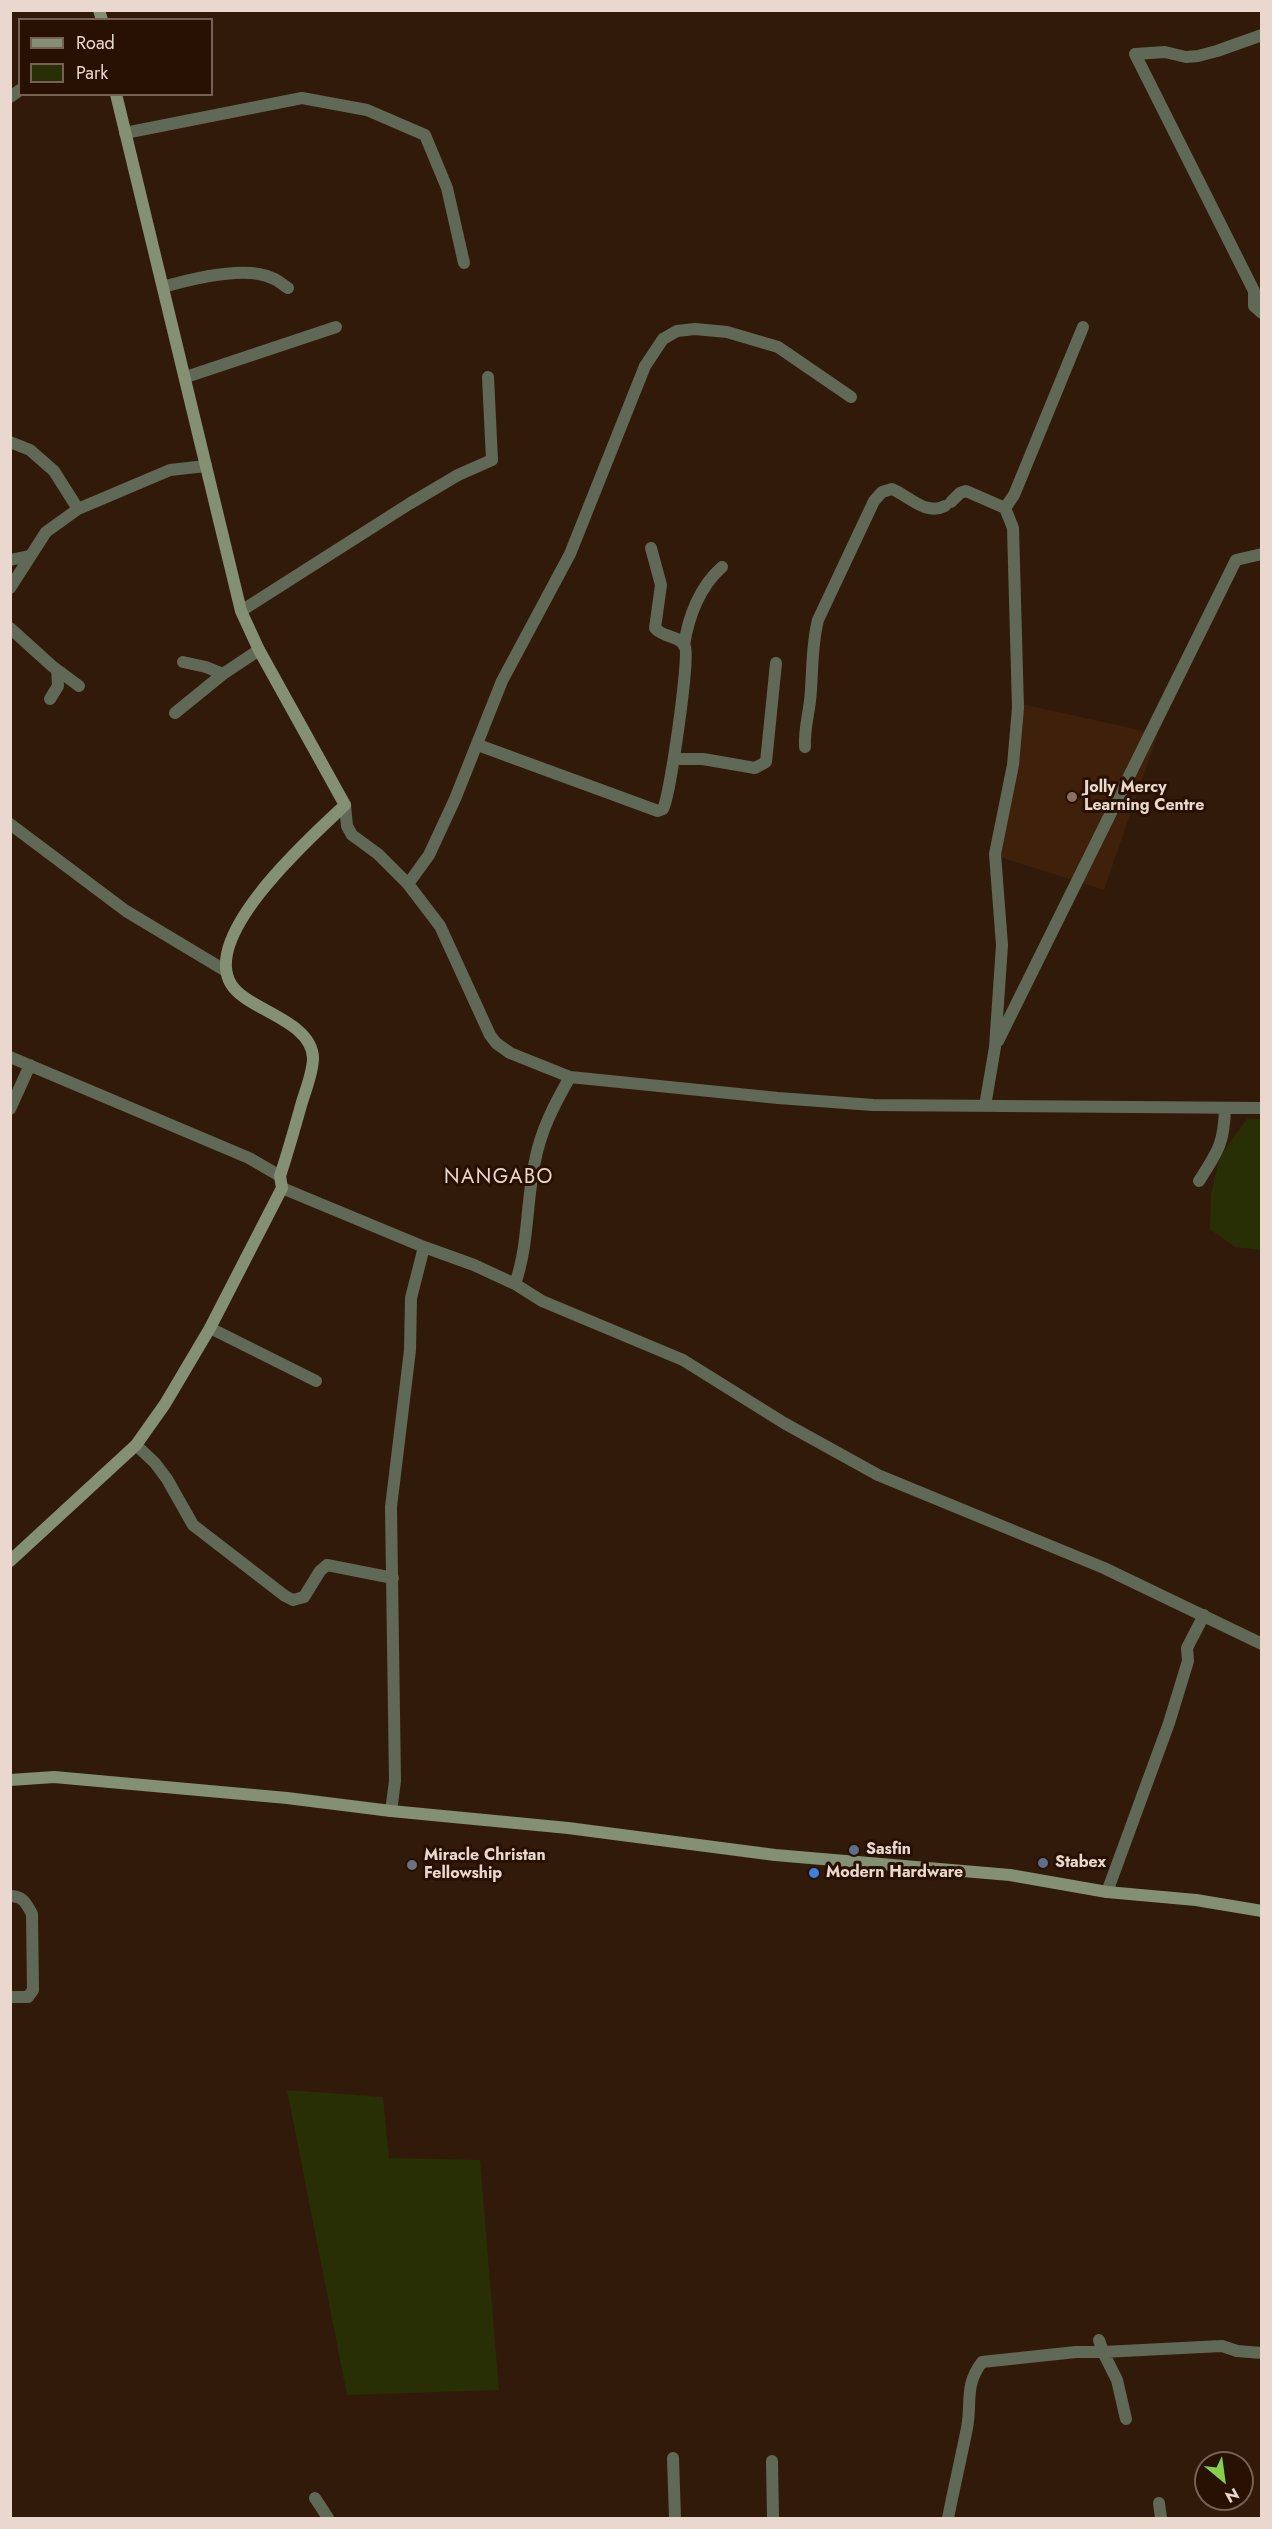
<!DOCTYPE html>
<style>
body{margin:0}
#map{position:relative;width:1272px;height:2529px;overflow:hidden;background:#321a0a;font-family:Jost,sans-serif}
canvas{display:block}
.frame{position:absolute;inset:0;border:12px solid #ead8cf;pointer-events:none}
.legend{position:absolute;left:18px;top:18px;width:195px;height:78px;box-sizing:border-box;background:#281103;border:2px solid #766155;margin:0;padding:8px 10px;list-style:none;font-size:18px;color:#ead8cf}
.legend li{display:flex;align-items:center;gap:12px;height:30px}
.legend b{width:30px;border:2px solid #766155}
.north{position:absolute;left:1194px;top:2451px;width:60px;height:60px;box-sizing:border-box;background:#281103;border:2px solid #766155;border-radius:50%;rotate:151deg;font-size:16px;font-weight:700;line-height:24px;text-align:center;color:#ead8cf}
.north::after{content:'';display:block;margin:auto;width:21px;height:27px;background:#84cf4d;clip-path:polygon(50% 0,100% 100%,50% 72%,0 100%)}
</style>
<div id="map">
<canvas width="1272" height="2529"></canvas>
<div class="frame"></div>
<ul class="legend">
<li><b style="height:8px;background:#849073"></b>Road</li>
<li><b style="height:16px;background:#282f04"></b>Park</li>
</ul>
<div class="north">N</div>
</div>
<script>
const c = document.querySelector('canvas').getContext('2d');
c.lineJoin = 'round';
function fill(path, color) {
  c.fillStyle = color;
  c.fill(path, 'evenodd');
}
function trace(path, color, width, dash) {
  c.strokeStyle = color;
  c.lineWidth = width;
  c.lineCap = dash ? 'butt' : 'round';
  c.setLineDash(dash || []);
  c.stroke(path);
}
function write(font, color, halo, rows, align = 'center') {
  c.font = font + ' Jost,sans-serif';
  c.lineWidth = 6;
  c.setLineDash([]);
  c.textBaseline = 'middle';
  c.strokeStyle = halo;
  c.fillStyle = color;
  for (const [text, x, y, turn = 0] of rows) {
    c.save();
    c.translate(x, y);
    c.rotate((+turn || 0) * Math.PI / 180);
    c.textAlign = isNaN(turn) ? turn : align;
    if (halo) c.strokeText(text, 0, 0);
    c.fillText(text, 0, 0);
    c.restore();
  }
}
fill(new Path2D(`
 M1021,704L1158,734L1104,890L997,856Z`), '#3e200b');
fill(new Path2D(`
 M1247,1119H1261V1250L1235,1247L1210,1229L1211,1194L1220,1156Z
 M287,2090L383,2097L389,2158L480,2160L499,2390L347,2395Z`), '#282f04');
trace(new Path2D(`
 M1262,35L1217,51L1198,56L1186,57L1165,52L1135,54L1254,291V306L1262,313
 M10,97L20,90
 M125,133L302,98L367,110L425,135L447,188L464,263
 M163,287C191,279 245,265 272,278C278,280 283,285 288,288
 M186,377L336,327
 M10,442L30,450L54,471L78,509
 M951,502L960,493L966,491L1005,508
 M10,560L29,556
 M10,588L46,532L78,509L170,470L206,466
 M241,611L409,504L458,475L492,460L488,377
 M10,628L52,666L79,686
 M684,646C688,617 700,586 722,567
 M183,662L206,667L223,674
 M50,699L58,686L57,670
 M175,713L223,674L259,650
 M478,745L658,811L663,809C670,796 690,657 685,647C680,635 663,638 655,628L661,585L651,548
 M805,747C804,731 808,717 810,701C813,674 811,647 818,620L874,501L882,492L892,489C909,496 926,516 945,506
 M675,759H703L755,768L766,762L776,663
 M345,805L347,826L352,835L378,854L408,884L440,926L490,1035L496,1043L510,1053L570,1077L778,1098L873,1105L1262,1108
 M10,824L126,911L226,971
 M408,884L429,855L455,799L502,681L570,554L645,366L663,339L677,331L695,329L727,332L778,347L851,397
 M998,1041L1236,560L1262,554
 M10,1057L249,1158L280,1176
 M985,1106L995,1047L1002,945L995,854L1013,765L1018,708L1013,528L1005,508L1014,495L1083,327
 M10,1109L30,1065
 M1199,1181C1218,1151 1224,1144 1225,1108
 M282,1188L424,1247L474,1265L515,1284L542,1301L683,1360L784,1423L878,1475L1104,1568L1262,1644
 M515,1284C529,1244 526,1202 535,1161C541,1130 554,1105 570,1077
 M210,1328L316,1381
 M136,1445L155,1463L167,1479L193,1525L285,1596L293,1600L304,1597L320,1571L327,1565L393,1578
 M391,1811L395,1781L391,1507L410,1350L411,1298L424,1247
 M1107,1892L1169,1723L1188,1661L1187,1648L1204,1615
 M10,1896C23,1896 26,1903 32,1914L33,1990L28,1997H10
 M1099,2340L1103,2352L1222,2346L1237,2351L1262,2353
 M673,2458L675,2518
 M772,2461L773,2518
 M315,2498L328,2518
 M1159,2503L1161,2518
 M948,2518C954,2488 961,2458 967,2428C972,2402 964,2386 982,2362L1076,2352H1103L1117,2380L1126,2419`), '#606856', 12);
trace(new Path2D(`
 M99,10L102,20
 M10,1561L136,1445L165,1404L210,1328L282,1188L280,1176C288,1152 295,1127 302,1102C306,1089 313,1072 313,1058C312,1020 246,1010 231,984C201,934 312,836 345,805L259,650L241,611L116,94
 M10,1780L54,1777L287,1798L391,1811L568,1828L775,1855L1010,1875L1107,1892L1196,1900L1262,1911`), '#849073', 12);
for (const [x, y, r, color] of [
 [1072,797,6,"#8d6e63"],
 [854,1850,6,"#5c6f8a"],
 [1043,1863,6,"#5c6f8a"],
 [412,1865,6,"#6b7280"],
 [814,1873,6,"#3f7fe0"]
]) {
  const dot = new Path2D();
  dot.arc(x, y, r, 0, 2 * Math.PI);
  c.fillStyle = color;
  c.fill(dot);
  trace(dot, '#281103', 2);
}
write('bold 16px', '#ead8cf', '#281103', [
 ["Jolly Mercy",1084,788],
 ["Learning Centre",1084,806],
 ["Sasfin",866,1850],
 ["Miracle Christan",424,1856],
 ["Fellowship",424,1874],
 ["Stabex",1055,1863],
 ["Modern Hardware",826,1873]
], 'left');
c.letterSpacing = '1.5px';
write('20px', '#ead8cf', '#281103', [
 ["NANGABO",499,1178]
]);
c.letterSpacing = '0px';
</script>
